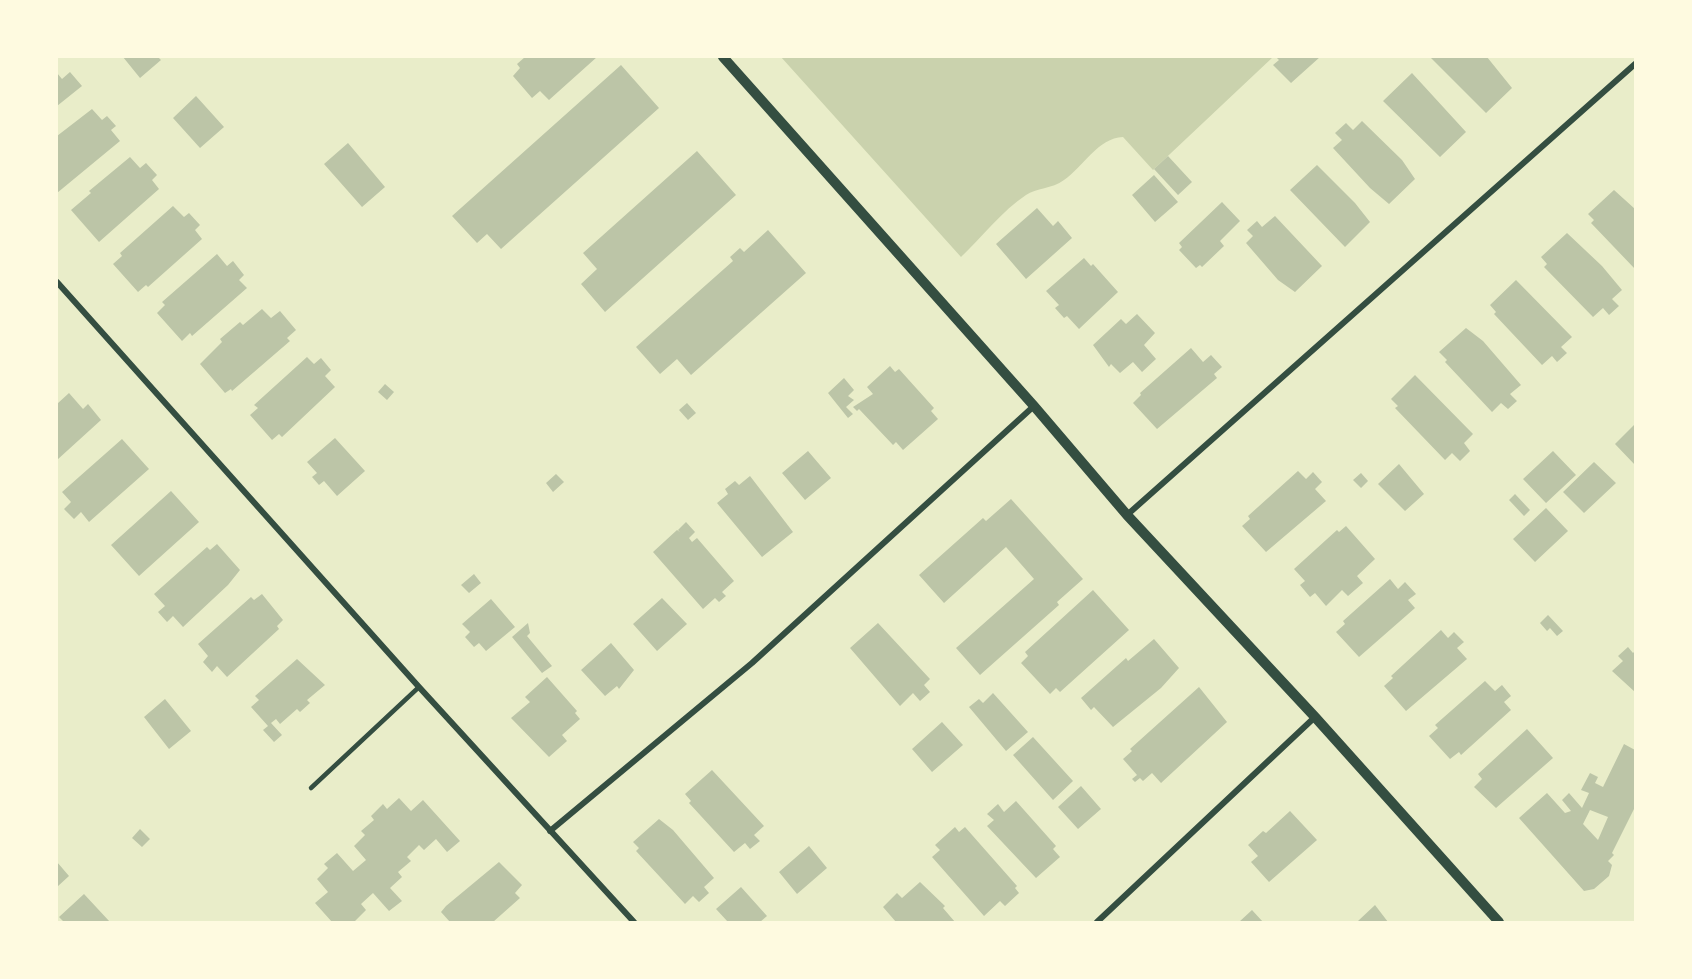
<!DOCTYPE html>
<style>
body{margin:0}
#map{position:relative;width:1692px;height:979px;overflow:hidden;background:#e9edc9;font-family:Karla,sans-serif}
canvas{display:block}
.frame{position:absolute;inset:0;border:58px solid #fefae0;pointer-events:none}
</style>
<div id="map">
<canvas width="1692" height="979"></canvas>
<div class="frame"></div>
</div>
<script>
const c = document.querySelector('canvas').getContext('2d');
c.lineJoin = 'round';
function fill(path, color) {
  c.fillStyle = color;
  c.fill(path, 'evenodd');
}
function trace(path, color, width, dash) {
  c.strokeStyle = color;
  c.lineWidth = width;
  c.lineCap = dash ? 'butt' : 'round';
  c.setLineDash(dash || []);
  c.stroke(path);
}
fill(new Path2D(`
 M781,57H1273L1153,170L1123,137C1098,138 1083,167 1064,180C1052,189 1036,188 1026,195C1003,210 981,238 961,257Z`), '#cad2ad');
fill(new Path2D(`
 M123,57H158L161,60L140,78Z
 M525,57H597L549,100L540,91L532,98L513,76L520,68L517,64Z
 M1276,57H1320L1291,83L1273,65L1279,60Z
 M1430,57H1487L1512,88L1486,113Z
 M621,65L659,108L501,249L487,234L477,243L452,216Z
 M70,72L82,86L57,106V73L62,79Z
 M1412,73L1466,132L1440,157L1383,101Z
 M196,96L224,127L200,148L173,118Z
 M92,109L102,120L107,116L116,126L111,130L120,141L57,193V136Z
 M1362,121L1402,160L1415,179L1389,204L1370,188L1333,148L1342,140L1335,133L1346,123L1353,130Z
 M348,143L385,187L362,207L324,164Z
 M697,151L736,195L605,312L581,284L597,269L583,253Z
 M1168,156L1192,182L1178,195L1154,169Z
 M130,157L140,168L146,163L157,175L152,180L159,189L99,242L71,210L91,193L89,191Z
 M1317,165L1355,203L1370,222L1345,247L1290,190Z
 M1154,175L1178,202L1155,222L1132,195Z
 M1614,190L1635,209V269L1591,223L1594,220L1588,214Z
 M1222,202L1240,221L1220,241L1224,246L1202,267L1200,265L1196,268L1179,250L1182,247L1179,243Z
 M173,206L184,217L189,213L200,225L195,230L202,239L148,287L146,285L138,292L113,264L122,256L120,253Z
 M1037,208L1053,226L1058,221L1072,238L1026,279L996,244Z
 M1275,216L1322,266L1295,292L1278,280L1246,243L1253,236L1247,230L1257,221L1262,227Z
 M768,230L806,273L691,375L677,359L660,374L636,347L733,261L730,257L740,248L744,252Z
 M1567,233L1602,266L1622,290L1612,299L1619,306L1609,315L1603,308L1593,317L1544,267L1547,264L1541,257Z
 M217,254L227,266L233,261L244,275L239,280L247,288L192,336L190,333L182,341L157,313L165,305L162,302Z
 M1084,258L1091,266L1093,264L1118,292L1079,329L1067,316L1064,318L1055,308L1059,305L1046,291Z
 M1516,280L1572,337L1561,347L1567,353L1557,362L1552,356L1542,365L1494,314L1496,312L1490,305Z
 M262,309L271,318L280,311L296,330L287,338L290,341L232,391L231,389L225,393L200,364L222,342L220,339L240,322L243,325Z
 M1137,314L1155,333L1144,345L1156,359L1142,372L1133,362L1120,373L1111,364L1109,367L1093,345L1121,319L1126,324Z
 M1466,328L1483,341L1521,385L1510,394L1517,401L1508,409L1501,403L1492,412L1445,362L1447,360L1439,352Z
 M1191,348L1203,362L1211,355L1222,367L1214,374L1217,378L1157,429L1133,403L1141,395L1140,393Z
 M307,357L314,364L321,358L331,370L325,376L335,387L282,437L279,434L272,440L250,415L258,408L254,405Z
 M890,366L895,372L899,369L934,408L931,411L938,419L903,450L896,442L893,445L859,409L857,411L853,407L873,394L867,387Z
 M1415,375L1473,434L1464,443L1470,451L1460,461L1452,453L1445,460L1395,408L1398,406L1391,399Z
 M844,378L854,390L848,396L854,400L846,407L853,414L848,418L828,393Z
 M385,384L394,392L387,400L378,392Z
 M69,393L83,409L88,404L101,420L57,460V404Z
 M687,403L696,413L688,420L679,410Z
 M1635,424V465L1615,444Z
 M335,438L365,471L337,496L324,481L319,485L312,477L317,473L307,462Z
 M122,439L149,469L89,522L81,512L74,519L64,509L71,502L62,492Z
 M808,451L831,478L805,500L782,473Z
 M1553,451L1576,475L1546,503L1523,479Z
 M1594,462L1616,483L1584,513L1563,492Z
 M1399,464L1424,494L1405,511L1378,484Z
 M1298,471L1306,479L1313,472L1322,482L1315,489L1326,501L1266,552L1242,526L1250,519L1248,516Z
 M1361,473L1368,481L1361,488L1353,480Z
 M556,474L564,482L553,492L546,483Z
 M750,476L793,532L762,557L717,503L728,494L725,489L735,481L739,485Z
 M171,491L199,522L139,576L111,545Z
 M1515,494L1530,510L1524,516L1509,500Z
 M1011,499L1083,579L1057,602L1059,605L980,675L956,648L1034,579L1006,547L944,603L919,575L983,518L986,521Z
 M1546,508L1568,531L1535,562L1513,539Z
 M686,522L695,532L689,538L692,542L697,538L734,581L722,592L726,596L719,602L715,598L703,609L653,552L677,530L680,532L678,530Z
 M1346,526L1375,559L1357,576L1363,583L1348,596L1342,590L1326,606L1315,593L1310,597L1300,585L1305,581L1294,569L1337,530L1339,532Z
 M217,544L240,570L228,585L183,627L173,616L167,622L158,612L165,606L154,594L207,547L210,550Z
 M474,574L481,583L469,593L461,585Z
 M1390,579L1398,589L1405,582L1416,594L1408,600L1415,608L1359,657L1336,632L1345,624L1343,621Z
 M1093,590L1129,630L1060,692L1056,688L1050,694L1021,663L1028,656L1025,652Z
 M262,594L283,620L277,626L279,629L227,677L217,666L212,672L203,662L208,656L198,644L251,597L254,600Z
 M662,598L687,624L657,651L633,624Z
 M491,599L515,627L486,651L479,643L474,647L465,637L470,632L462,624Z
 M1548,615L1563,631L1557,636L1550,628L1547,631L1540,623Z
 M528,623L530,633L527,636L552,666L542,673L512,637Z
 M878,623L930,679L924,685L930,692L920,701L913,693L900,706L850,648Z
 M1441,630L1448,638L1454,632L1464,642L1457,648L1467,659L1406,711L1384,686L1393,678L1391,676Z
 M1154,639L1179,668L1161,688L1113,727L1094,707L1091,710L1081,698L1126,658L1128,661Z
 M611,643L634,670L619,689L617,686L605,696L581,670Z
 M1628,647L1633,653L1635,651V692L1612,671L1623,661L1618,656Z
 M297,659L325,685L307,700L310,703L300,712L297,709L280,724L276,719L271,723L282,735L274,742L263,730L268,726L251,707L259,700L255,696Z
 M547,677L577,711L575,713L580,719L562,735L567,741L549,757L511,718L530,702L525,697Z
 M1485,681L1495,691L1502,685L1511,696L1504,702L1511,710L1461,755L1459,752L1450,759L1429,736L1438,728L1435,725Z
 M1199,687L1227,722L1161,783L1152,773L1143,781L1140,778L1135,782L1132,779L1137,775L1123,759L1132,751L1130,749Z
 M993,693L1028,732L1006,751L969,707L979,699L983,703Z
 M165,699L191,731L169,749L144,717Z
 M942,722L963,745L932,772L912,749Z
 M1527,729L1553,758L1496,808L1474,787L1482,779L1478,774Z
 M1033,737L1073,781L1053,800L1013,755Z
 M1624,744L1635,750V807L1612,853L1614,855L1608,861L1612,865L1609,876L1594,889L1584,891L1519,818L1547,793L1565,813L1571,811L1562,800L1569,793L1582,808L1589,793L1581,790L1590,773L1598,777L1595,783L1603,787ZM1590,810L1608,817L1598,840L1583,824Z
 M712,770L764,826L754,835L760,841L750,849L745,843L734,852L689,803L691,801L685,794Z
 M1081,786L1101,809L1078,829L1058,807Z
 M399,798L411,811L423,800L460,841L447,852L436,839L424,850L419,845L407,857L411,861L398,872L402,877L390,888L402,901L389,911L373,893L361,904L366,910L354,922H332L315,903L328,892L317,879L328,868L324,864L337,853L353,871L366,860L354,846L365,835L361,831L374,820L371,816L383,804L387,809Z
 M1016,801L1056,846L1053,849L1060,857L1036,878L987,826L994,820L987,814L998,804L1004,812Z
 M1290,811L1317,840L1269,882L1251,862L1258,856L1248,845L1263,831L1266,833Z
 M659,819L673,830L714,878L704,887L709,893L699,902L693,896L685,904L636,851L639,848L633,842Z
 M955,827L959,832L965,827L1017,886L1015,888L1019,893L1005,906L1000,901L984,916L932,857L940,850L935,845Z
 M140,829L150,839L142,847L132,838Z
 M809,846L827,868L797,894L779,872Z
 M57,862L69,876L57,887Z
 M499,862L522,885L515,893L520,898L493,922H450L441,912L446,906Z
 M920,882L945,906L943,908L955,922H896L883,907L897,893L902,898Z
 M741,887L767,916L760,922H728L716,909Z
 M84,894L110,922H64L59,917Z
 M1375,905L1388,922H1359L1358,921Z
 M1252,910L1263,922H1239Z`), '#bcc5a7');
trace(new Path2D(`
 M311,788L419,687`), '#344e41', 4.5);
trace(new Path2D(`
 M57,282L419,687L634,922
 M1127,515L1635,64
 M550,831L752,663L1034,406
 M1097,922L1315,717`), '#344e41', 6);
trace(new Path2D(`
 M723,57L1034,406L1127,515L1315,717L1499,922`), '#344e41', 10);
</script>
